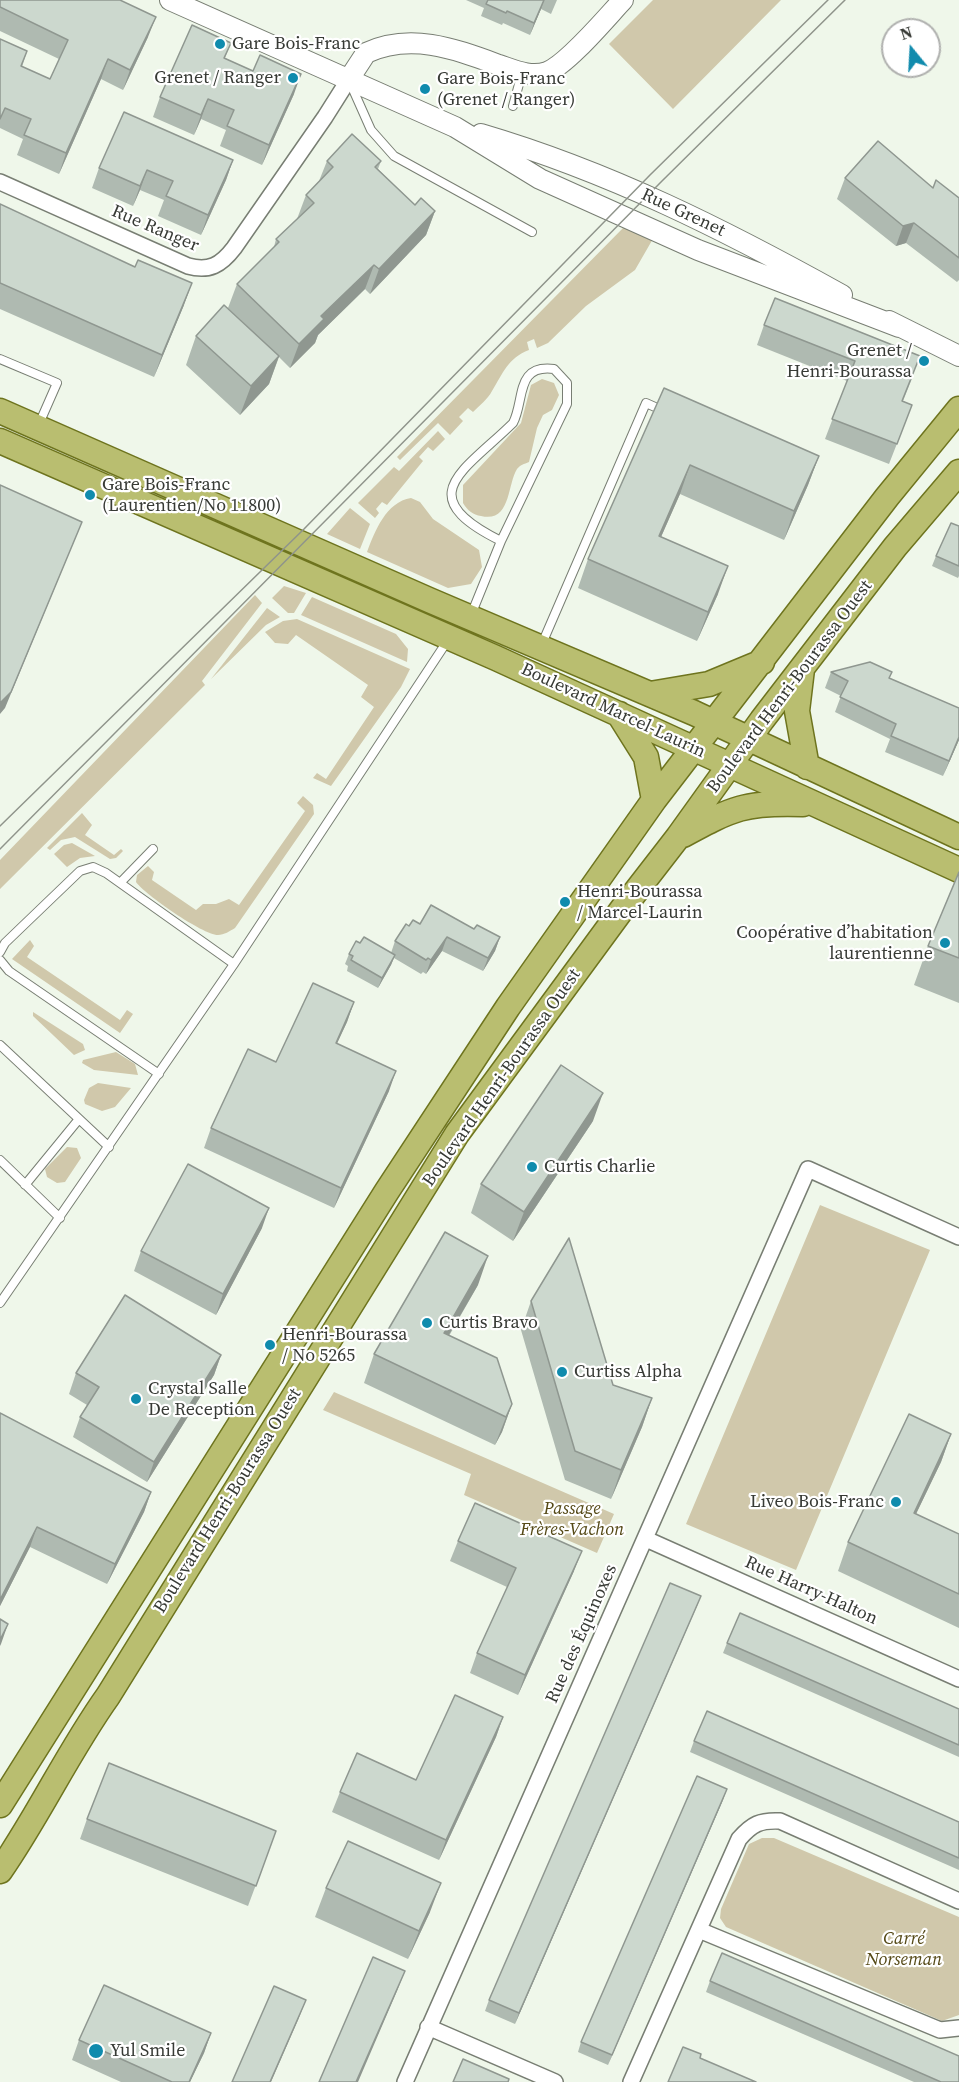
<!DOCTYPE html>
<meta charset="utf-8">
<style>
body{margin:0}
#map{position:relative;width:959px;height:2082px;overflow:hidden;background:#eff7ea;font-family:"Source Serif 4",serif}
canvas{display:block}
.north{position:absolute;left:881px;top:18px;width:60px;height:60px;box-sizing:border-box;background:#fff;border:2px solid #afb0ae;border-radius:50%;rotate:342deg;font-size:16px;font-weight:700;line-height:24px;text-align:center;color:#373a35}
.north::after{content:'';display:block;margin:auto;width:21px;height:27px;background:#108bad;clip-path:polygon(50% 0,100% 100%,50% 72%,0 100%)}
</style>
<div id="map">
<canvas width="959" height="2082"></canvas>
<div class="north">N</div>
</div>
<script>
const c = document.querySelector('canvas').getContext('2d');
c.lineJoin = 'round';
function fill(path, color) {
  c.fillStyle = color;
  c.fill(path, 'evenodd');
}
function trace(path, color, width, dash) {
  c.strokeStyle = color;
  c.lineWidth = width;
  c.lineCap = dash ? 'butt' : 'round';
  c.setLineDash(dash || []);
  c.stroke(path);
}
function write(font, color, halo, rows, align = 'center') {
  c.font = font + ' "Source Serif 4",serif';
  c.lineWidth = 4.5;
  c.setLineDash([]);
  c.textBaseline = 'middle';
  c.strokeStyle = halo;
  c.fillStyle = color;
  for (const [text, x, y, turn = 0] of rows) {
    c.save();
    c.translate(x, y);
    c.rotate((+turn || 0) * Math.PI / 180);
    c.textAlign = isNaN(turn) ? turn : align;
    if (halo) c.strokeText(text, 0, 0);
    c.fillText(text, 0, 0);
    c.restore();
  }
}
fill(new Path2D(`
 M653,0H781L673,109L609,44Z
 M626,225L654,237L635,270L586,306L548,343L537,348L534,339L527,342L529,350C508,358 503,373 492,391C488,399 479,406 473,412L468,408L459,417L463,421L450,435L438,423L400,460L397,457Z
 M542,379L554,383L559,395L552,410L543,415L537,428L529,462C524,464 520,465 517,469C507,485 511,523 481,516C473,515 467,510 463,503V485L521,423L531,385Z
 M438,431L445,439L433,451L428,447L419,457L423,461L387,505L382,502L376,509L379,513L375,518L358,503L394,467L399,471Z
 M411,498L420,502L433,519L479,550L482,567L471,584L448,588L367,552C375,531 386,502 411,498Z
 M350,508L370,524L360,549L327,534Z
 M284,586L306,593L294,613H288L272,598Z
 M255,595L262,603L202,681L205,685L0,889V860Z
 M312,597L396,634L408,649L407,662L301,615Z
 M267,608L280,617L266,625L211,679Z
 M297,619L410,669L401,687L331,786L313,778L317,773L326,779L374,707L361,697L368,685L296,635L288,644L275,643L265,632L283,621Z
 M303,796L313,805L314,814L235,928C230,931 224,935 218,935C203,935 144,894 136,882L137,875L148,866L154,872L152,880L196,910L203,904H216L229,899L239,905L305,811L297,803Z
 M82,813L92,825L85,835L114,855L121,849L123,851L116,858L110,859L75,837L61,840L50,850L47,848Z
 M72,843L95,856L80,858L67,867L54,854L64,845Z
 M30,940L34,946L27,957L120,1020L127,1010L133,1014L120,1033L12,959Z
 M33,1012L83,1044L85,1050L74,1055L33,1016Z
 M116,1052L135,1064L138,1075L94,1070L82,1063L83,1060Z
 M98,1083L131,1088L115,1107L102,1111L85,1104L84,1100L89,1088Z
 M67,1147L77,1148L81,1158L65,1182L57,1183L47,1177L45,1169Z
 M820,1205L930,1250L796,1570L686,1524Z
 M334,1392L614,1514L597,1553L464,1495L471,1474L323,1410Z
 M762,1838H774L959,1917V2015L942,2021L726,1927L720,1918L721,1909L749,1844Z`), '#d0c8ab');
const service = new Path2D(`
 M351,85L371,130L394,156L532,232
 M513,106L522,73
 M0,359L57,383L39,424
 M471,615L501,541L567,404V383L554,369C515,364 525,400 513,423C463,472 410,496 501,541
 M541,646L646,403L664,411
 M120,883L153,849
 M0,952L5,943L80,871L93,867L106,873L234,964
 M0,960L9,971L159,1074
 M0,1045L109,1147
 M0,1160L60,1218
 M25,1185L79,1119
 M0,1303L234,964L448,640`);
const minor = new Path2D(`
 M0,182L188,266C209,272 221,265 234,248L325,117L349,79
 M646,1539L959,1679
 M699,1930L940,2030L959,2028
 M428,2027L555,2082
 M405,2082L808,1169L959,1237
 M631,2082L739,1839C752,1824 760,1820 780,1821L959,1901`);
const tertiary = new Path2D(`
 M170,0L455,127L540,179L698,250L899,327
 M349,79L366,53C411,32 455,49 499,65C514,70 531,78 547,72C567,65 607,17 623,0
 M481,134C610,172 725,230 842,295
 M889,321L959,356`);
const primary = new Path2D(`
 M0,411L429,600L694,713L959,837
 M0,441L496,658L959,870
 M802,669L797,711L807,767
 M650,694L709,684L762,662
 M619,714L646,757L654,800
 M683,835C733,808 745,802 803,804
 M0,1805L387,1191L508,1007L654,800L887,497L959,409
 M0,1871C39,1815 68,1752 108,1696L457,1134L623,908L678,837L762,720L895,547L959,472`);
trace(service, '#787e73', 10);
trace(minor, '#787e73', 18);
trace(tertiary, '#787e73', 22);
trace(primary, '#6e741e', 27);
trace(service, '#fff', 8);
trace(minor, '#fff', 15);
trace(tertiary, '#fff', 20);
trace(primary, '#b9be70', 24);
trace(new Path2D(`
 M0,826L304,529L650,175L828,0
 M0,849L662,181L845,0`), '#8f948b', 1.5);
fill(new Path2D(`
 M0,0L148,37L123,90L101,79L59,174L17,155L23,139L0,128V39L27,51L22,67L50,79L59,59L0,31Z
 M466,0H557L551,14L541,9L530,35L503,23L502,25L481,16L484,8Z
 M231,43L225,58L294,94L262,165L220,146L226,130L201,119L194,135L153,117L160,97Z
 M233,160L226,180L201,235L158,216L164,200L140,190L133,206L92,188L99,168Z
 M327,161H381L378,169L415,205L435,211L426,235L370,294L365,289L318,335L315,343L290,368L279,357L269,384L240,415L186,365L196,336L247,326L228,308L237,284L274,247L276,239L297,219L306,195L319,181Z
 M845,178L933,188L959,198V280L957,282L906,243L896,246L837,199Z
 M0,204L184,305L154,377L0,309Z
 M764,325L913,376L903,401L912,405L889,464L825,439L847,381L757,345Z
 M664,388L819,456L808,485L784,540L680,494L661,537L718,594L697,641L578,588L588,559Z
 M959,526V576L958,578L932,566L936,556Z
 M831,672H892L889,679L959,740L943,776L885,752L890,739L835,712L841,696L825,688Z
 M959,872V1003L914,985L928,946Z
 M420,924L474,929L500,937L495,951L483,971L442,951L426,974L423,972L421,974L394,958L391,965L378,988L347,971L348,966L345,964L349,954L360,943L391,953L395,941L409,926Z
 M354,1002L347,1022L337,1043L389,1091L334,1208L204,1148L211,1128L276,1062Z
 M593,1121L513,1241L471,1213L481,1184Z
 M262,1228L216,1315L134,1271L141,1251Z
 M478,1285L449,1336L512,1404L502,1432L495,1445L364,1383L374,1354Z
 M531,1301L613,1385L652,1398L642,1427L611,1499L565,1480L521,1330Z
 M221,1355L214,1375L147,1482L73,1437L80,1417L87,1405L69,1394L76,1373Z
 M0,1413L151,1492L144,1512L107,1584L30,1547L0,1606Z
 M951,1434L941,1462L916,1514L959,1534V1628L838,1571L848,1542Z
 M458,1541L574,1571L518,1695L470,1673L477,1653L507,1587L450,1561Z
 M701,1596L515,2024L485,2011L489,2000Z
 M727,1643L959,1709V1757L723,1653Z
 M503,1717L496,1737L439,1860L332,1812L340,1792L416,1780Z
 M694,1741L959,1822V1870L690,1752Z
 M723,1800L608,2065L578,2052L581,2042Z
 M87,1819L276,1831L248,1906L80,1839Z
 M326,1888L430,1912L408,1959L315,1917Z
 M710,1981L959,2082H914L706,1992Z
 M211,2033L204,2053L190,2082H121L72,2060L79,2040Z`), '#afbab1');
fill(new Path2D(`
 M544,0L541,9L530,35L534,23Z
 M156,17L148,37L123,90L130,70Z
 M108,59L101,79L59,174L66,153Z
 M301,74L294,94L262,165L269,145Z
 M208,99L201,119L194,135L201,115Z
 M233,160L226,180L201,235L208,215Z
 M147,170L140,190L133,206L140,186Z
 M435,211L426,235L370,294L379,269Z
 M914,223L906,243L896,246L903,226Z
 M374,265L365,289L318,335L315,343L290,368L299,344L321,316Z
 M192,283L184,305L154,377L162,355Z
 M279,356L269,384L240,415L251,386Z
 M819,456L808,485L784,540L794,511Z
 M690,465L680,494L649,564L659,536Z
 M82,522L5,708L0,714V703Z
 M728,566L718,594L697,641L708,612Z
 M959,737V740L943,776L949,761Z
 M447,937L442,951L426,974L431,960Z
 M500,937L495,951L483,971L488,958Z
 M395,955L391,965L378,988L382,978Z
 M354,1002L347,1022L328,1063L336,1043Z
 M396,1071L389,1091L334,1208L341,1188Z
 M603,1093L593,1121L513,1241L524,1212Z
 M269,1208L262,1228L216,1315L223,1294Z
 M488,1256L478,1285L433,1362L444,1333Z
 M221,1355L214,1375L147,1482L154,1462Z
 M652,1398L642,1427L611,1499L621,1470Z
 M512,1404L502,1432L495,1445L506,1417Z
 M951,1434L941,1462L903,1541L914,1513Z
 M151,1492L144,1512L107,1584L115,1564Z
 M37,1527L30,1547L0,1606V1600Z
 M582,1551L574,1571L518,1695L525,1675Z
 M701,1596L697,1606L515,2024L519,2013Z
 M8,1624L1,1644L0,1646V1640Z
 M503,1717L496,1737L439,1860L446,1840Z
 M727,1789L723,1800L608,2065L612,2055Z
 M441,1883L430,1912L408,1959L419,1931Z
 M405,1971L397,1991L358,2082H356Z
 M306,2000L298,2020L271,2082H270Z
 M211,2033L204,2053L190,2082H189Z`), '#8f9790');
const building = new Path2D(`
 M0,0H120L156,17L130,70L108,59L66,153L24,135L31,119L5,108L0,119V39L27,51L21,66L50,79L68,40L0,7Z
 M488,0H544L534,23L507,11L506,13L486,4Z
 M192,25L231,43L224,58L253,71L260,55L301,74L269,145L227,126L234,110L208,99L201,115L160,97Z
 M124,112L233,160L208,215L166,196L173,181L147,170L140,186L99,168Z
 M352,134L381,161L375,167L415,205L421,198L435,211L379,269L374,265L321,316L324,319L299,344L237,284L279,242L276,239L314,203L306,195L333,167L327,161Z
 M878,141L933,188L936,180L959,198V258L914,223L903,226L845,178Z
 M0,204L135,267L138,260L192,283L162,355L0,283Z
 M775,298L920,356L902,401L912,405L897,444L832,419L855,361L764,325Z
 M224,305L279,356L251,386L196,336Z
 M664,388L819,456L794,511L690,465L659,536L728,566L708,612L588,559Z
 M0,485L82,522L11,692L0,703Z
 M951,523L959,526V566L936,556Z
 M870,662L892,672L889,678L959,708V737L949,761L891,736L896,724L840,697L848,681L831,672Z
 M959,872V958L928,946Z
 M431,905L474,929L477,925L500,937L488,958L447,937L431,960L428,958L426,960L395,941L406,924L409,926L413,920L420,924Z
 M364,937L395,955L382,978L351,960L353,956L349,954L356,941L360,943Z
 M313,983L354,1002L336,1043L396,1071L341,1188L211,1128L248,1049L276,1062Z
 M561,1065L603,1093L524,1212L481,1184Z
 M188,1164L269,1208L223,1294L141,1251Z
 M445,1232L488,1256L444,1333L497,1358L512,1404L506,1417L374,1354Z
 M569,1238L613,1385L652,1398L621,1470L575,1451L531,1301Z
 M125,1295L221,1355L154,1462L80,1417L99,1387L76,1373Z
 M0,1413L151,1492L115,1564L37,1527L0,1600Z
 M909,1414L951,1434L914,1513L959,1534V1594L848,1542Z
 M475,1503L582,1551L525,1675L477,1653L516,1568L458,1541Z
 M670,1583L701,1596L519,2013L489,2000Z
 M740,1613L959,1709V1745L727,1643Z
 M0,1619L8,1624L0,1640Z
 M455,1695L503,1717L446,1840L340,1792L357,1753L416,1780Z
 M707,1711L959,1822V1858L694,1741Z
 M109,1763L276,1831L256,1886L87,1819Z
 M697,1776L727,1789L612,2055L581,2042Z
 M348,1841L441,1883L419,1931L326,1888Z
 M722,1953L959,2056V2082H941L710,1981Z
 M373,1957L405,1971L356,2082H319Z
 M104,1985L211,2033L189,2082H172L79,2040Z
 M274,1986L306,2000L270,2082H232Z
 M683,2047L701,2054L700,2058L756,2082H668Z
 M463,2059L509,2079L508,2082H453Z`);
fill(building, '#ccd8ce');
trace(building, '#8f9790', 1.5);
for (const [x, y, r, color] of [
 [220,44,6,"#108bad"],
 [293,78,6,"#108bad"],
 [425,89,6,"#108bad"],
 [924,361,6,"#108bad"],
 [90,495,6,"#108bad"],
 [565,902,6,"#108bad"],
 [945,943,6,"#108bad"],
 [532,1167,6,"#108bad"],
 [427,1323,6,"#108bad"],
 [270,1345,6,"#108bad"],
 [562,1372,6,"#108bad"],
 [136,1399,6,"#108bad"],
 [896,1502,6,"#108bad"],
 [96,2051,8,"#108bad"]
]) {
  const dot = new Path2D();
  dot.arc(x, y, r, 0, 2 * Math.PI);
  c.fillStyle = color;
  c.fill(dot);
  trace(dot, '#fff', 2);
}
write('18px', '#373a35', '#fff', [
 ["Gare Bois-Franc",232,44],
 ["Grenet / Ranger",281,78,"right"],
 ["Gare Bois-Franc",437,79],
 ["(Grenet / Ranger)",437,100],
 ["Grenet /",912,351,"right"],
 ["Henri-Bourassa",912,372,"right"],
 ["Gare Bois-Franc",102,485],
 ["(Laurentien/No 11800)",102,506],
 ["Henri-Bourassa",577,892],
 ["/ Marcel-Laurin",577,913],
 ["Coopérative d’habitation",933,933,"right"],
 ["laurentienne",933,954,"right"],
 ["Curtis Charlie",544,1167],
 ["Curtis Bravo",439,1323],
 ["Henri-Bourassa",282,1335],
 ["/ No 5265",282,1356],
 ["Curtiss Alpha",574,1372],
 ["Crystal Salle",148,1389],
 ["De Reception",148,1410],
 ["Liveo Bois-Franc",884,1502,"right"],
 ["Yul Smile",110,2051]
], 'left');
write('18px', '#373a35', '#fff', [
 ["Rue Grenet",683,213,25],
 ["Rue Ranger",155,229,23],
 ["Boulevard Henri-Bourassa Ouest",790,687,-53],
 ["Boulevard Marcel-Laurin",613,711,25],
 ["Boulevard Henri-Bourassa Ouest",502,1078,-55],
 ["Boulevard Henri-Bourassa Ouest",228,1501,-58],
 ["Rue Harry-Halton",811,1591,24],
 ["Rue des Équinoxes",582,1634,-66]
]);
write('italic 18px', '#554917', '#fff', [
 ["Passage",572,1509],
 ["Frères-Vachon",572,1530],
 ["Carré",904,1939],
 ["Norseman",904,1960]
]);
</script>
